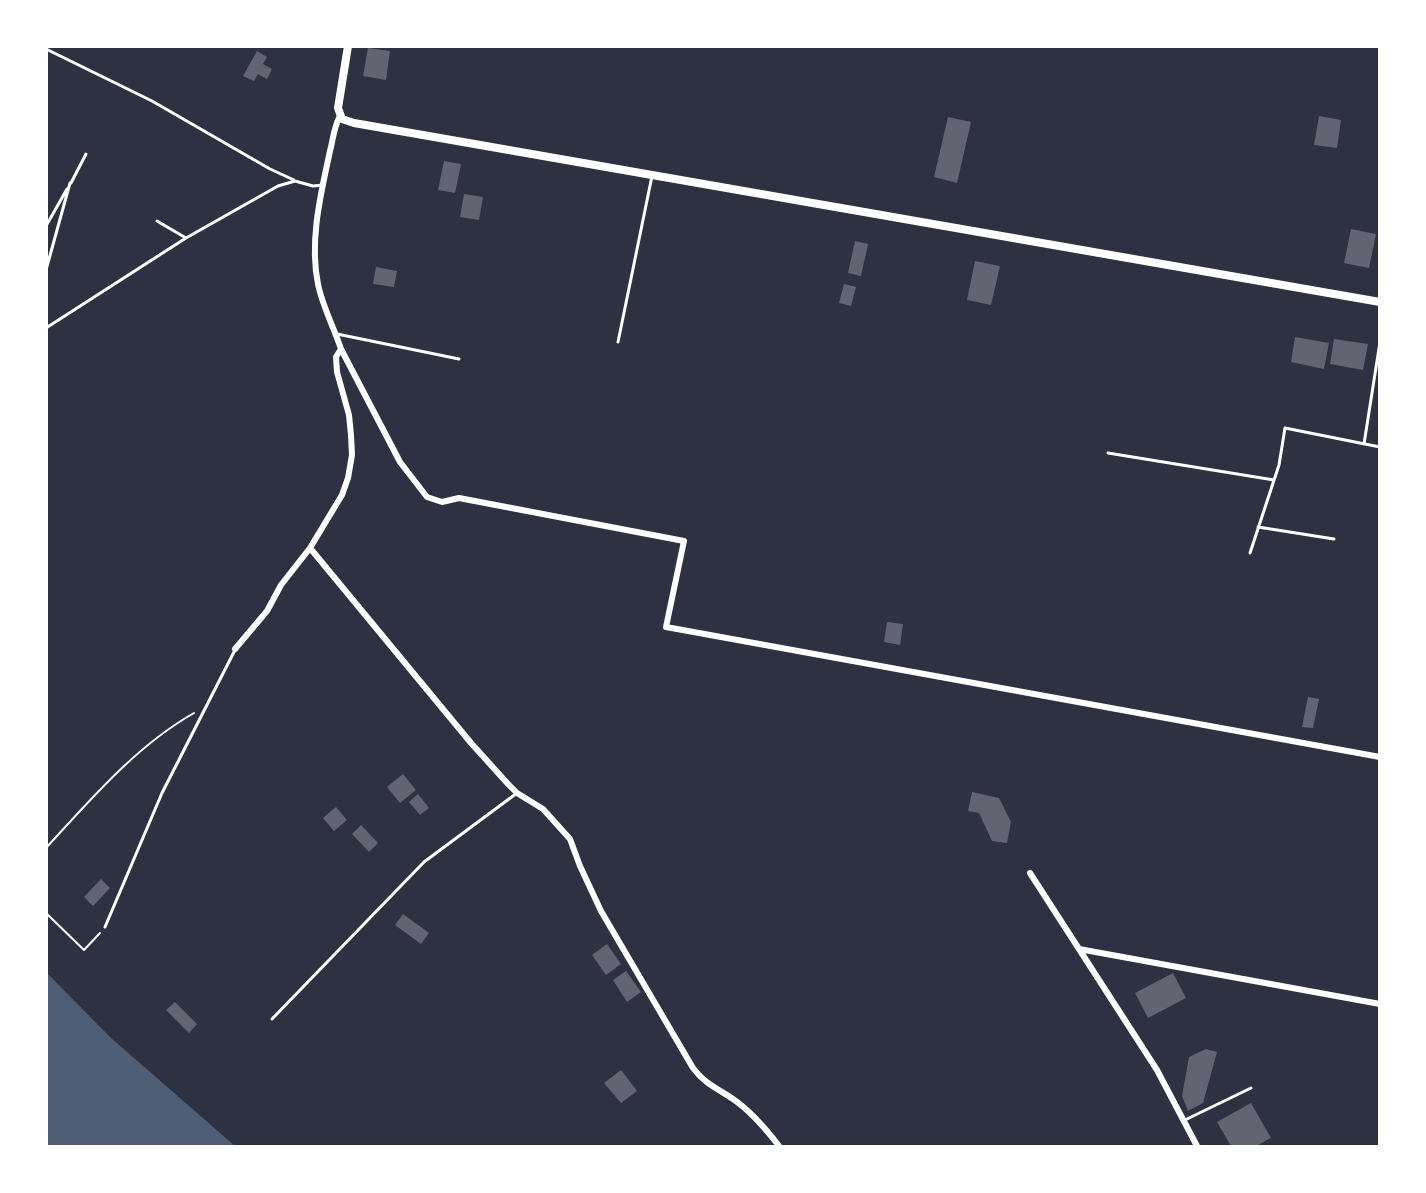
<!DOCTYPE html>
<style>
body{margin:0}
#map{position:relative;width:1426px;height:1193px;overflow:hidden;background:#2d3142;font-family:Overpass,sans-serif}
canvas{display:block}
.frame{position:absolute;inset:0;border:48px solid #fff;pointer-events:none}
</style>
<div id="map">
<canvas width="1426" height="1193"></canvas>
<div class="frame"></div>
</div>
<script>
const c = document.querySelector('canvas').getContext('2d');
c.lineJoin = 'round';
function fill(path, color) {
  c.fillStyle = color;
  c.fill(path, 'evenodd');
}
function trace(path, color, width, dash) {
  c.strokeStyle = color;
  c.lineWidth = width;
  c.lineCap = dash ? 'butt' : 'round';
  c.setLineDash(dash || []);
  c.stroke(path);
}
fill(new Path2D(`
 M46,972L111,1038L235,1146H47Z`), '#4f5d75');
fill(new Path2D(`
 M368,48L390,51L386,80L363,76Z
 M257,51L267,57L263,64L272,69L267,79L258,74L254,81L243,76Z
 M1319,116L1341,120L1337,148L1314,145Z
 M948,117L971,122L957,183L934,177Z
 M444,161L461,164L455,193L438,190Z
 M464,194L483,197L479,220L460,217Z
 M1351,229L1376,234L1369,268L1344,263Z
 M855,241L868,244L861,276L848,273Z
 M975,261L1000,266L991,305L967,300Z
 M376,267L397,271L394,287L373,284Z
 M844,284L856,287L851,306L839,303Z
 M1295,337L1329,343L1324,369L1291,362Z
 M1334,339L1368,344L1363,370L1330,364Z
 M887,622L903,624L900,645L884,642Z
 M1308,697L1319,699L1313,728L1302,727Z
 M403,774L416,790L400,803L387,787Z
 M972,792L999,798L1011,822L1007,843L992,841L979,813L968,811Z
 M418,794L429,808L420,815L409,802Z
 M336,807L347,820L334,831L323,818Z
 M361,825L378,843L369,852L352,834Z
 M101,879L110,888L93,906L84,897Z
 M403,914L429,933L421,944L395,925Z
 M607,944L621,964L606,975L592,955Z
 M626,971L641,992L627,1002L613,980Z
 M1173,973L1186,998L1148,1018L1135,993Z
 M175,1002L197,1024L189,1033L166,1010Z
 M1206,1049L1217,1052L1203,1103L1188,1111L1182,1096L1189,1057Z
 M621,1070L637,1091L621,1103L604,1083Z
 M1251,1103L1271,1138L1256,1146H1231L1217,1122Z`), '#626471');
trace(new Path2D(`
 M46,848C91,799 136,746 194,713
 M46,913L84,950L100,933`), '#fff', 2);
trace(new Path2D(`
 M46,49L152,101L270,169L294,180
 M71,183L86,154
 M157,221L186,238
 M46,226L67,189
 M46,270L70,183
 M46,328L186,238L278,186L295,181L313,186L323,185
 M337,334L459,359
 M618,342L652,176
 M1364,444L1380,342
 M1108,453L1274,480
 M1258,527L1334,539
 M1250,553L1279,465L1285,428L1380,447
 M105,927L162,793L235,650
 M272,1019L424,862L517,793
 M1185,1120L1251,1088`), '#fff', 3);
trace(new Path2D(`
 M340,116C334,126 333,140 330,151C321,193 309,241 318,284C322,305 334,328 341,349
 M310,548L471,743L508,784L517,793L543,809L570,839L580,866L601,911L693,1068C706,1085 717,1088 733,1099C752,1112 766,1129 779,1146
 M235,649L267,611L281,585L310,548L342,495L348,478L352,455L351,435L349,415L337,372L336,357L341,349L400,462L427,497L442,502L459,498L684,541L666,627L1380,757
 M1030,873L1157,1070L1197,1146
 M1079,949L1380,1004`), '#fff', 6);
trace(new Path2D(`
 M348,46L338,108L342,119L354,123L1380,302`), '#fff', 8);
</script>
